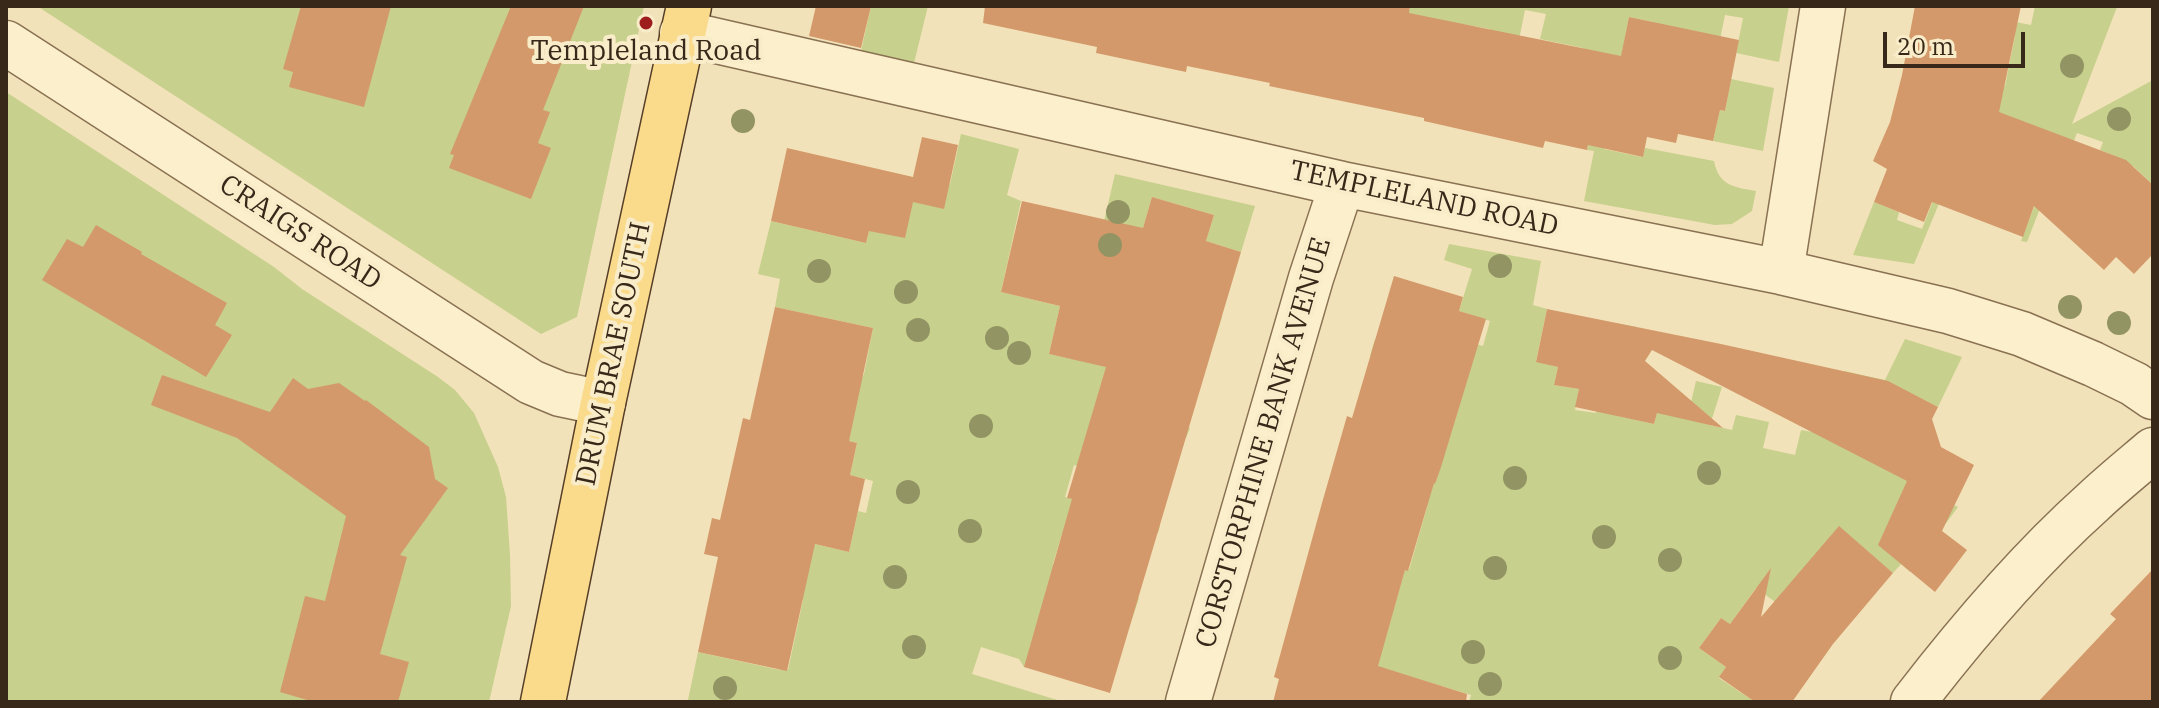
<!DOCTYPE html>
<style>
body{margin:0}
#map{position:relative;width:2159px;height:708px;overflow:hidden;background:#f2e2b9;font-family:"IBM Plex Serif",serif}
canvas{display:block}
.frame{position:absolute;inset:0;border:8px solid #372819;pointer-events:none}
.scale{position:absolute;left:1883px;top:32px;width:142px;height:36px;box-sizing:border-box;border:4px solid #372819;border-top:0;padding-left:10px;font-size:24px;line-height:28px;white-space:nowrap;color:#372819;-webkit-text-stroke:6px #f9ecc9;paint-order:stroke}
</style>
<div id="map">
<canvas width="2159" height="708"></canvas>
<div class="frame"></div>
<div class="scale">20 m</div>
</div>
<script>
const c = document.querySelector('canvas').getContext('2d');
c.lineJoin = 'round';
function fill(path, color) {
  c.fillStyle = color;
  c.fill(path, 'evenodd');
}
function trace(path, color, width, dash) {
  c.strokeStyle = color;
  c.lineWidth = width;
  c.lineCap = dash ? 'butt' : 'round';
  c.setLineDash(dash || []);
  c.stroke(path);
}
function write(font, color, halo, rows, align = 'center') {
  c.font = font + ' "IBM Plex Serif",serif';
  c.lineWidth = 8;
  c.setLineDash([]);
  c.textBaseline = 'middle';
  c.strokeStyle = halo;
  c.fillStyle = color;
  for (const [text, x, y, turn = 0] of rows) {
    c.save();
    c.translate(x, y);
    c.rotate((+turn || 0) * Math.PI / 180);
    c.textAlign = isNaN(turn) ? turn : align;
    if (halo) c.strokeText(text, 0, 0);
    c.fillText(text, 0, 0);
    c.restore();
  }
}
fill(new Path2D(`
 M37,6H644L577,317L541,334Z
 M871,6H928L914,63L861,51Z
 M1410,6H1789L1779,62L1736,53L1743,18L1725,15L1718,49L1653,22L1629,17L1604,149L1642,157L1645,148L1714,161C1719,186 1734,187 1756,191L1752,211L1732,224L1715,225L1584,201L1594,151L1587,150L1599,92L1583,48L1540,39L1546,14L1525,10L1500,133L1490,29L1462,24L1398,65Z
 M2035,6L2117,7L2072,124L2153,80V185L2133,166L2109,191L2115,156L2100,150L2103,142L2077,133L2061,174L2054,172L2027,242L2021,241L2047,173L1964,143L1914,264L1853,255L1874,202L1899,212L1897,220L1922,229L1960,131L1993,84L2005,86L2015,36L1984,16L2031,25Z
 M1731,79L1774,88L1763,151L1713,141L1720,110L1725,111Z
 M6,92L274,267L302,289L438,377L455,390L474,413L498,467L506,497L510,555L511,606L489,702H6Z
 M961,134L1019,149L1007,195L1021,201L1001,292L1060,306L1049,354L1072,359L1115,174L1255,206L1241,252L1206,241L1214,215L1152,197L1132,267L1165,300L1222,317L1214,343L1145,322L1140,414L1190,428L1186,438L1093,411L1102,473L1074,465L1065,497L1160,526L1158,533L1100,516L1081,539L1062,534L1053,564L1059,575L1139,598L1129,628L1024,667L1019,659L981,647L972,674L1064,702H697L688,700L698,652L775,669L788,670L803,600L713,581L755,530L849,552L858,511L866,513L873,481L850,475L857,443L833,437L864,374L873,328L775,307L780,279L758,274L771,221L866,243L869,231L918,178L950,184Z
 M1449,244L1541,261L1533,305L1547,309L1536,361L1558,367L1554,385L1579,389L1575,410L1596,413L1615,323L1637,327L1618,416L1654,424L1659,405L1689,411L1696,381L1722,387L1710,425L1732,430L1736,415L1769,422L1763,448L1795,455L1801,430L1829,435L1844,371L1885,380L1905,339L1962,357L1938,407L1890,383L1939,497L1958,507L1910,572L1901,564L1893,573L1839,527L1833,644L1756,588L1730,624L1721,618L1699,648L1726,667L1719,678L1755,702H1469L1471,695L1290,640H1385L1404,573L1316,549L1409,570L1427,507L1382,473L1435,483L1459,407L1450,373L1370,356L1375,339L1432,356L1439,333L1483,346L1490,321L1459,311L1472,269L1444,260Z`), '#c7d08c');
fill(new Path2D(`
 M301,6H391L364,107L289,87L293,72L283,69Z
 M511,6H584L543,110L550,112L538,143L551,148L531,199L449,168L454,155L450,154Z
 M816,6H871L861,48L809,36Z
 M985,6H1410L1409,13L1621,56L1629,17L1739,40L1725,111L1720,110L1713,141L1678,134L1676,143L1647,137L1643,157L1588,145L1587,150L1545,141L1543,148L1424,121V118L1269,86L1270,83L1187,66L1186,72L1096,53L1097,47L983,23Z
 M1915,6H2021L1999,112L2126,160L2153,185V254L2134,274L2116,257L2104,270L2034,206L2023,237L1932,202L1924,222L1874,202L1887,169L1873,161L1890,122L1902,75Z
 M922,137L958,145L944,209L913,202L905,238L869,231L866,243L771,221L787,148L913,177Z
 M1152,197L1214,215L1206,241L1241,252L1110,693L1024,667L1072,499L1067,498L1106,367L1049,354L1060,306L1001,292L1022,201L1143,228Z
 M96,225L142,252L141,254L227,303L215,325L232,335L206,377L42,280L67,239L83,247Z
 M1394,276L1463,297L1459,311L1486,319L1441,467L1435,484L1434,483L1408,571L1405,570L1378,666L1467,694L1466,702H1273L1279,679L1274,677L1322,503L1347,416L1352,418Z
 M775,307L873,328L849,441L857,443L850,475L865,479L849,552L815,544L787,671L698,652L718,557L704,554L712,518L720,520L743,418L750,420Z
 M1547,309L1721,344L1888,381L1938,407L1932,419L1941,447L1974,465L1942,531L1967,550L1935,592L1878,545L1907,481L1652,350L1645,361L1723,428L1657,413L1654,424L1575,407L1579,389L1554,385L1558,367L1536,362Z
 M162,375L270,412L293,378L308,389L339,383L365,401L366,400L429,447L435,479L448,488L400,555L407,557L380,654L409,662L398,702H314L280,692L305,596L325,601L346,516L237,438L151,405Z
 M1839,526L1893,573L1833,644L1792,702H1755L1719,677L1726,667L1699,648L1721,618L1730,624L1771,568L1761,617Z
 M2153,569V702H2038L2116,619L2110,614Z`), '#d4996b');
const minor = new Path2D(`
 M682,33L1342,184L1781,272L1948,311L2022,334L2093,364L2134,384L2153,397
 M6,43L531,382L560,394L603,403
 M1781,272L1823,6
 M1188,702L1311,278L1342,184
 M1913,702C1967,632 2026,562 2093,502C2112,484 2133,467 2153,450`);
const major = new Path2D(`
 M543,702L603,403L689,6`);
trace(minor, '#897152', 47);
trace(major, '#563e28', 47);
trace(minor, '#fcefcc', 44);
trace(major, '#fada8b', 44);
c.fillStyle = '#939464';
for (const [x, y] of [
 [2072,66],
 [2119,119],
 [743,121],
 [1118,212],
 [1110,245],
 [1500,266],
 [819,271],
 [906,292],
 [2070,307],
 [2119,323],
 [918,330],
 [997,338],
 [1019,353],
 [981,426],
 [1709,473],
 [1515,478],
 [908,492],
 [970,531],
 [1604,537],
 [1670,560],
 [1495,568],
 [895,577],
 [914,647],
 [1473,652],
 [1670,658],
 [1490,684],
 [725,688]
]) {
  c.beginPath();
  c.arc(x, y, 12, 0, 2 * Math.PI);
  c.fill();
}
for (const [x, y, r, color] of [
 [646,23,8,"#9e1e1d"]
]) {
  const dot = new Path2D();
  dot.arc(x, y, r, 0, 2 * Math.PI);
  c.fillStyle = color;
  c.fill(dot);
  trace(dot, '#f9ecc9', 3);
}
write('28px', '#372819', '#f9ecc9', [
 ["Templeland Road",646,52]
]);
write('28px', '#372819', '#f9ecc9', [
 ["TEMPLELAND ROAD",1424,199,12],
 ["CRAIGS ROAD",300,233,33],
 ["DRUM BRAE SOUTH",614,354,-78],
 ["CORSTORPHINE BANK AVENUE",1264,443,-74]
]);
</script>
